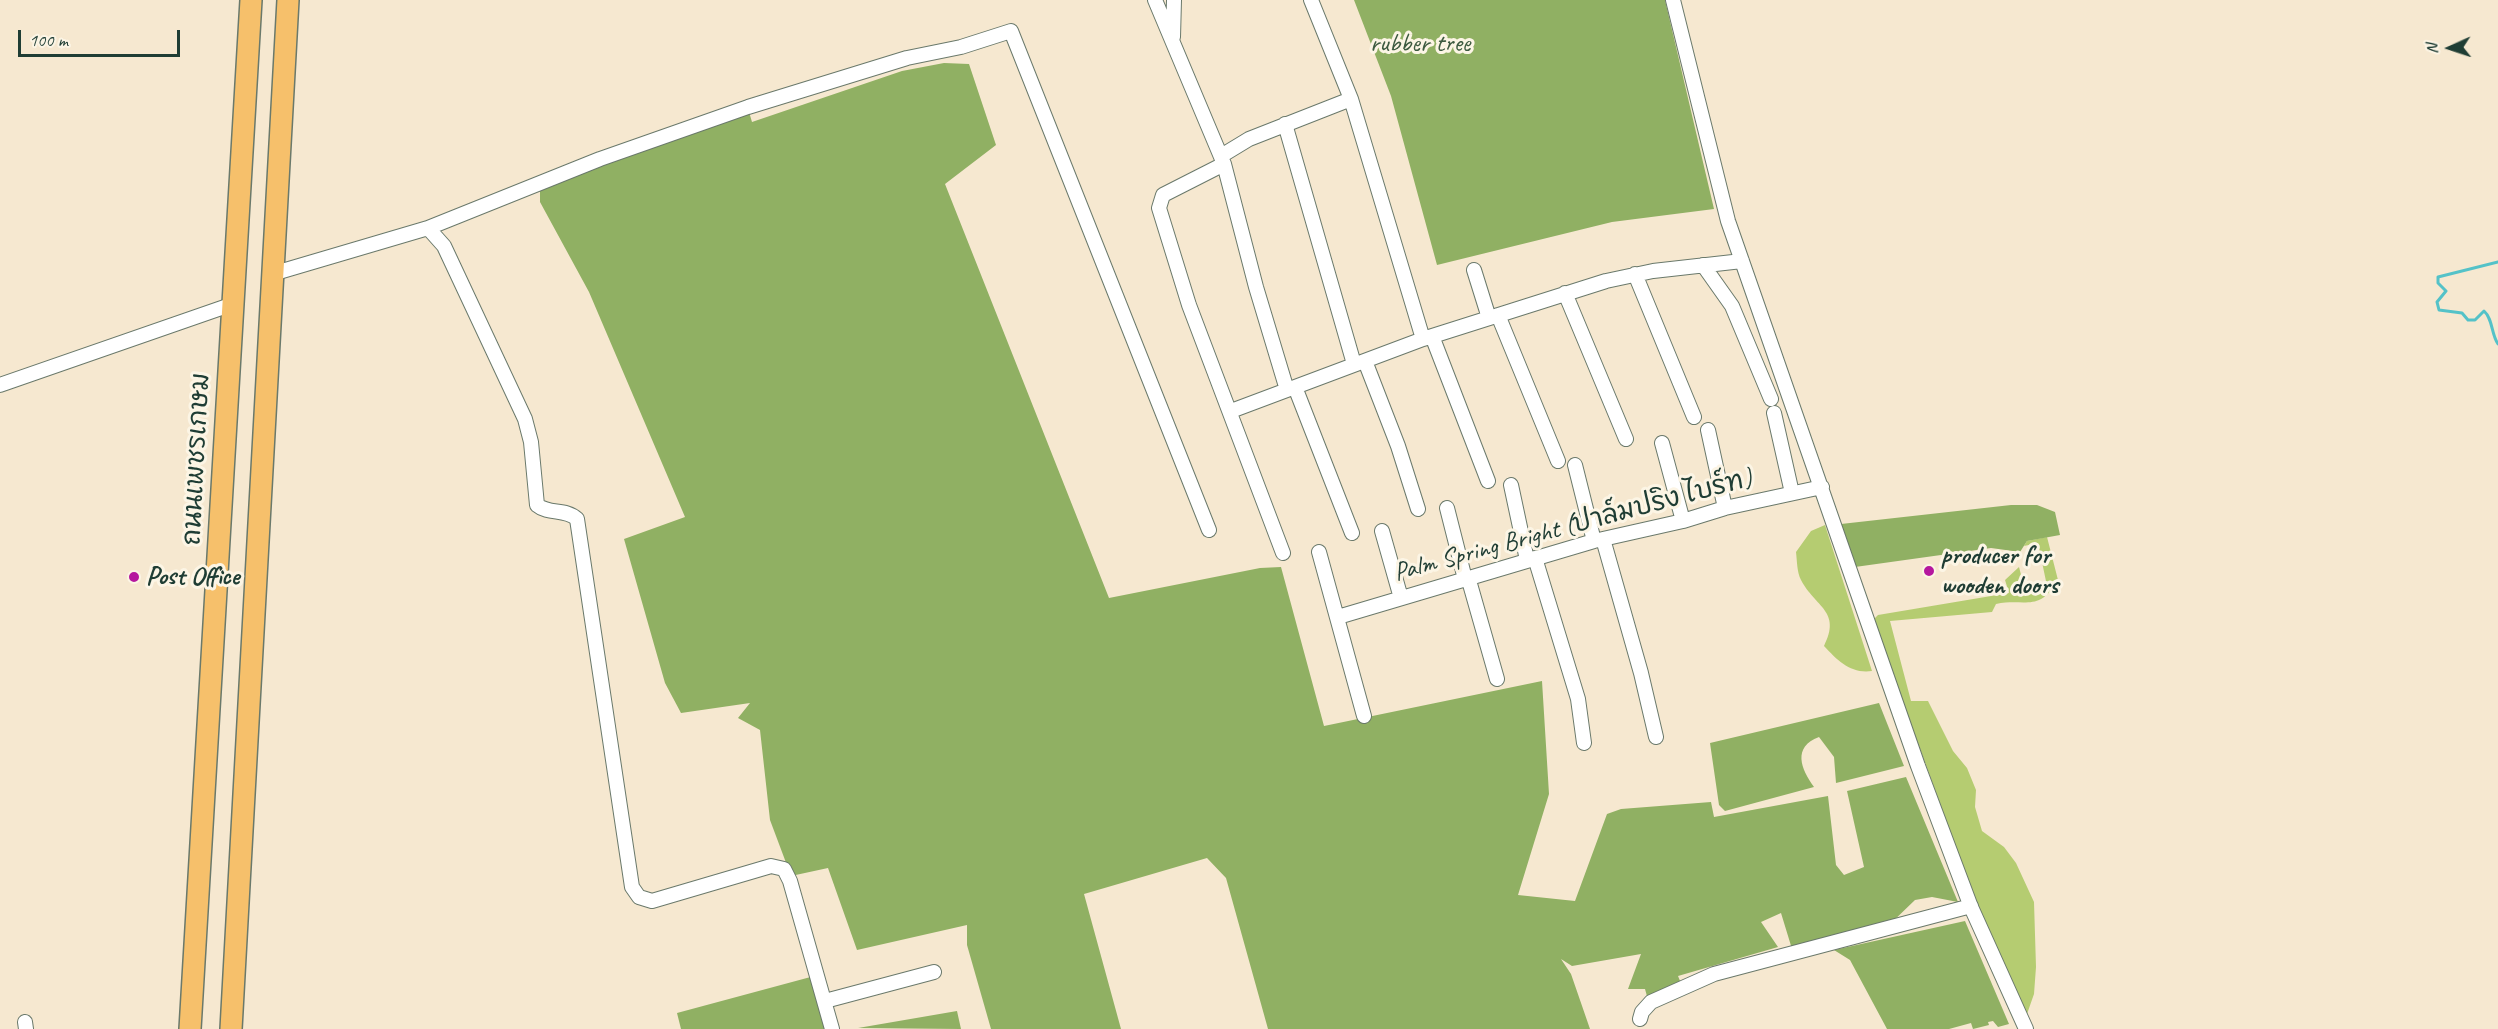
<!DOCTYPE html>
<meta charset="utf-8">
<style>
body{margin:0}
#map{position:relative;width:2498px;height:1029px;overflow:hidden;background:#f6e8d0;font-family:Caveat,sans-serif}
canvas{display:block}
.north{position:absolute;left:2420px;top:18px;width:60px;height:60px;-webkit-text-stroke:4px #fcf5e5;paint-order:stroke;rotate:267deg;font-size:16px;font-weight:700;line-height:24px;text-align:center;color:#1f3d34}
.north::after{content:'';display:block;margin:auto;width:21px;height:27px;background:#1f3d34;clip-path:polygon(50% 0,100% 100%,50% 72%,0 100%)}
.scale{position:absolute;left:18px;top:30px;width:162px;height:27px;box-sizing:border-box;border:3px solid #1f3d34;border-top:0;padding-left:8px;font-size:18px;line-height:21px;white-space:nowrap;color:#1f3d34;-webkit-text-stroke:4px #fcf5e5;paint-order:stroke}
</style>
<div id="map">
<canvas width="2498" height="1029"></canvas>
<div class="north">N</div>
<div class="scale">100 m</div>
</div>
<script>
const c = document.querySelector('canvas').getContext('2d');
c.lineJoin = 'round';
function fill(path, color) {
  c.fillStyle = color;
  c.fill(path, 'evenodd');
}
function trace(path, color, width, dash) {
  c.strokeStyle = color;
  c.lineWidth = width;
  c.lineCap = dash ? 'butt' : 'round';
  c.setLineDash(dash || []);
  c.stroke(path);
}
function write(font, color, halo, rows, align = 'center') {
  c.font = font + ' Caveat,"Playpen Sans Thai",sans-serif';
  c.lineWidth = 6;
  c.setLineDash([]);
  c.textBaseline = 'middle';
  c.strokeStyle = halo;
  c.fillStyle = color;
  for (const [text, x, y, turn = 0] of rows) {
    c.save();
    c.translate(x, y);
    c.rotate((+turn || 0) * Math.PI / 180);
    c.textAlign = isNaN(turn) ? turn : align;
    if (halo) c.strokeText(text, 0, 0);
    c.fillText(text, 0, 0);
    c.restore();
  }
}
fill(new Path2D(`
 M1825,525L1872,671C1851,674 1838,661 1824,646C1842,611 1815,607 1801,580C1797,573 1797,560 1796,552L1811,531Z
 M2047,537L2058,580C2039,613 2025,598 1996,604L1992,612L1890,621L1911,701H1928L1953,751L1967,768L1976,790L1975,807L1982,831L2004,847L2016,863L2034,902L2036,967L2034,994L2027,1014L1973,894L1873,620L1878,615L2009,593L2005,580L2019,567L2025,590L2047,586L2038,543L2024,546L2027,541Z`), '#b5cc71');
fill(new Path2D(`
 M1354,0H1665L1714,209L1612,222L1437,265L1391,96Z
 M944,63L969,64L996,145L945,184L1109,598L1260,568L1281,567L1324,726L1542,681L1549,794L1518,895L1575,901L1607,814L1621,809L1711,802L1714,817L1828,796L1836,865L1844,875L1864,867L1847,791L1906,777L1958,902L1932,897L1915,900L1888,926L1792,949L1781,913L1761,922L1778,947L1678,976L1685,993L1650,1007L1645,989H1628L1641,954L1572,966L1561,959L1571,974L1590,1029H1268L1226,878L1207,858L1084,894L1121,1029H991L967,945V925L857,950L828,868L791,876L770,820L760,730L738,718L750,703L681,713L665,683L624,539L685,517L589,292L540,202V180L749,112L752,122L902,71Z
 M2011,505H2037L2055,512L2060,535L2027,541L2020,552L1991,548L1855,567L1841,524Z
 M1879,703L1904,766L1836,783L1834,757L1819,737C1792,747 1801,769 1814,787L1725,811L1719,805L1710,743Z
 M1965,921L2009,1024L1998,1027L1993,1021L1988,1022L1989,1025L1973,1029L1971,1023L1949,1029H1887L1850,960L1834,950Z
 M818,975L832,1029H681L677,1013Z
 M957,1011L961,1029L858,1028Z`), '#90b063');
trace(new Path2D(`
 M2498,262L2438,277V283L2446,291L2437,302L2439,310L2462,313L2468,320H2475L2484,311C2493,319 2491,334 2498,344`), '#54c2c8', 3);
const minor = new Path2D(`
 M1155,0L1224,164L1256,287L1287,390
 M1311,0L1351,99L1423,339
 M1673,0L1728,221L1918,766L1971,907L2026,1029
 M1173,37L1174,0
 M1285,124L1354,364
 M1221,156L1249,139L1351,99
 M1224,164L1163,195L1159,208L1189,305L1283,553
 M428,228L444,246L525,419L531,442L537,505C549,515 565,508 577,519L632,887L639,897L652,901L771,866L784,869L790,881L832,1029
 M1703,265L1732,306L1771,399
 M1474,270L1489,318
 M272,274L428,228L600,159L748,107L907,58L961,47L1011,31L1209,530
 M1635,274L1694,417
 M1565,293L1626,439
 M1498,315L1558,461
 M1432,336L1488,481
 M1365,361L1398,446L1418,509
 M0,385L233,304
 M1295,387L1352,533
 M1231,411L1423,339L1606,281L1653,271L1742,261
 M1774,413L1792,493
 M1708,430L1725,508
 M1662,443L1683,521
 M1575,465L1594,541
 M1511,485L1527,560
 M1447,508L1465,579
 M1382,531L1401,598
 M1603,539L1641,673L1656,737
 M1319,552L1364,716
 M1535,558L1578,699L1584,743
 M1468,577L1497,679
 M1338,617L1594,541L1683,521L1725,508L1822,487
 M825,1001L934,972
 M1640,1019L1642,1012L1651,1002L1714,974L1971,906
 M25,1022L26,1029`);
const highway = new Path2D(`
 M190,1029L251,0
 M231,1029L288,0`);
trace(minor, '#6a796b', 16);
trace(highway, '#6a796b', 24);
trace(minor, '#fff', 14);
trace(highway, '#f6c06b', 21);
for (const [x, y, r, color] of [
 [1929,571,6,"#b5179e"],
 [134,577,6,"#b5179e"]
]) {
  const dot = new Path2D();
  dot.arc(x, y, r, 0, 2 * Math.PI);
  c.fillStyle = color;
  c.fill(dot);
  trace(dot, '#fcf5e5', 2);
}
write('26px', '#3d5a40', '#fcf5e5', [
 ["rubber tree",1420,44]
]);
write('26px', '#1f3d34', '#fcf5e5', [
 ["ถนนเพชรเกษม",197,459,-87],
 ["Palm Spring Bright (ปาล์มปริง ไบร์ท)",1573,526,-15]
]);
write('bold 26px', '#1f3d34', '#fcf5e5', [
 ["producer for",1941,556],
 ["wooden doors",1941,586],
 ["Post Office",146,577]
], 'left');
</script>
